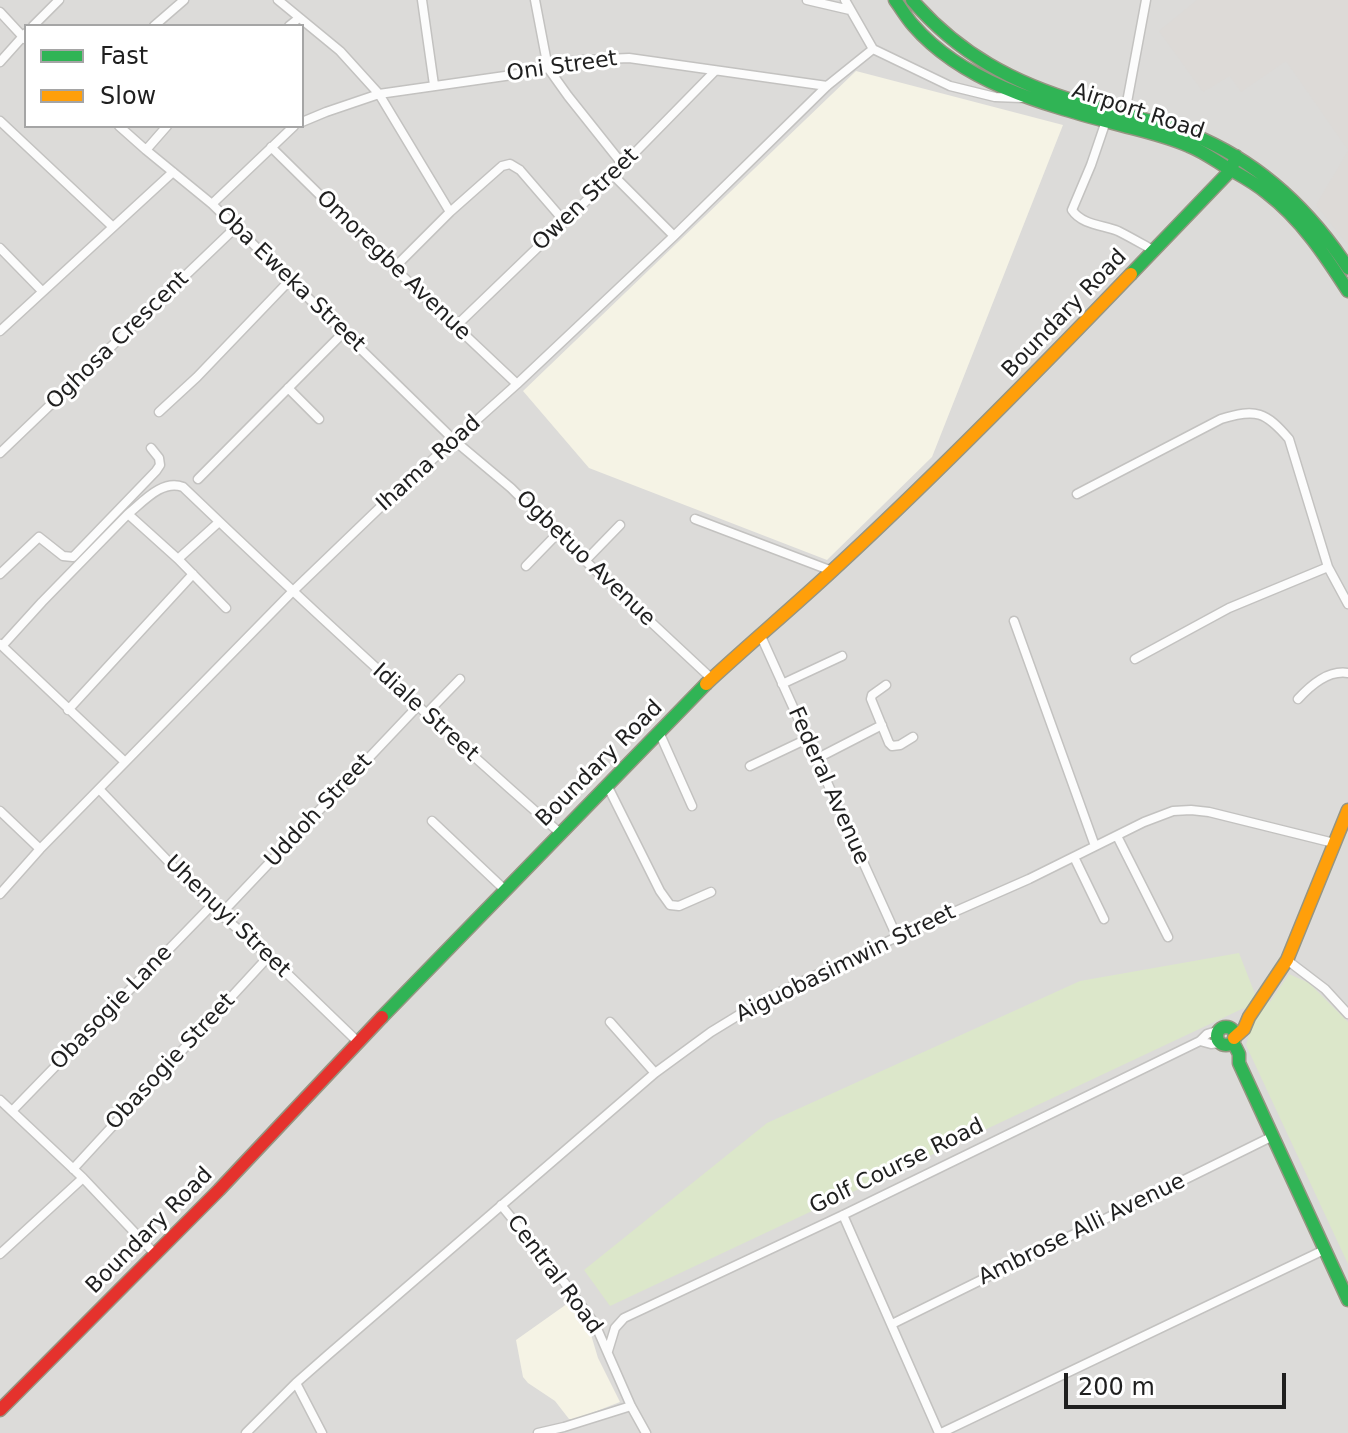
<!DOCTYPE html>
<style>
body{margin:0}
#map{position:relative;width:1348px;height:1433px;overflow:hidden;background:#edebe8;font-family:"DejaVu Sans",sans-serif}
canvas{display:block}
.legend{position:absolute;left:24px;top:24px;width:280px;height:104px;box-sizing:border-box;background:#fff;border:2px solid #a5a5a5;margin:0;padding:10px 14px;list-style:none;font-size:24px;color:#1f1f1f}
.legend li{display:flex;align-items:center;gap:16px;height:40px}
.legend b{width:40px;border:2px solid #a5a5a5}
.scale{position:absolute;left:1064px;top:1373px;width:222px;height:36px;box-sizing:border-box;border:4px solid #1f1f1f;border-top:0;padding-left:10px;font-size:24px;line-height:28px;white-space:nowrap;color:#1f1f1f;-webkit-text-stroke:6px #fff;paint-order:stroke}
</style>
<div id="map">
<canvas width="1348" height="1433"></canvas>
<ul class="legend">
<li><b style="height:10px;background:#30b455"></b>Fast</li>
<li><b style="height:10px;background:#ff9f0a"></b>Slow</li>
</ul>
<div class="scale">200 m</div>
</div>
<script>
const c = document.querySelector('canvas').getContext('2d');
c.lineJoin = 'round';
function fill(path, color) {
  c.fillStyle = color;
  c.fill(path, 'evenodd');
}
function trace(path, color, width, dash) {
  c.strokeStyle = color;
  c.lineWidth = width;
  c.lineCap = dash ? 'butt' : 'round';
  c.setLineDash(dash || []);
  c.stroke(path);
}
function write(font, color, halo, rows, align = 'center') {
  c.font = font + ' "DejaVu Sans",sans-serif';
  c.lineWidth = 6;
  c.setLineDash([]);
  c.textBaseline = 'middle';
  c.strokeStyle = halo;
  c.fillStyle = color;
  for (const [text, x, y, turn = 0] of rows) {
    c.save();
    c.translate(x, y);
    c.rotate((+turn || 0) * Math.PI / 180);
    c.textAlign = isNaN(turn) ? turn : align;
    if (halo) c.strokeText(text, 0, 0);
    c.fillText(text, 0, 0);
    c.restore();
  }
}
fill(new Path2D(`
 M0,0H1348V1433H0ZM26,26H302V126H26Z`), '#dcdbd9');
fill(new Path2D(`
 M856,71L1063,125L932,457L827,560L589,468L523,391Z
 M571,1301L589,1328L598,1358L620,1402L576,1419H569L555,1401L528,1383L523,1377L516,1340Z`), '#f5f3e5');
fill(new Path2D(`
 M1197,0H1348V150L1286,61L1241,92L1230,76L1203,92L1159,31Z
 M1348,151V245L1316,205Z`), '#dddad7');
fill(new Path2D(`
 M1239,953L1255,994L1270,1002L1289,974L1309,983L1348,1022V1264L1246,1045L1253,1023L1244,1008L610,1306L584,1270L767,1123L1080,981Z`), '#dce7ca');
const street = new Path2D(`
 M278,0L340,51L379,94L450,212
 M422,0L434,85
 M535,0L548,68L568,96L623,165
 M807,0L850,10
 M845,0L873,49L950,86L995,97L1022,98
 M0,12L25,39
 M33,26L59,0
 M154,26L184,0
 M289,26L299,18
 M0,62L26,33
 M1125,113L1146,0
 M0,121L113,227
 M1106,121L1091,165L1072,210C1082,225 1103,225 1118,231C1130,237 1142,244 1153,250
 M302,122L326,112L379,94L512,75L548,68L565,62L583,60L629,58L827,86
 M119,126L146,150L212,204L455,441L511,488L563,540L712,679
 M271,147L394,268L517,384
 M146,150L167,126
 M613,175L674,236
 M212,204L294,126
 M0,248L42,291
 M394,268L450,212L502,166L510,164L520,170L564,221
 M455,327L613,175L715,71
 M0,331L173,172
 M288,388L319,419
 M159,412L197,377L291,279
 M0,453L235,228
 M198,479L344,332
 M1077,494L1221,419C1256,408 1266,412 1289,439L1328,567L1348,604
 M128,514C143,502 162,479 183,487C306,605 432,720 560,833
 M695,519L832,571
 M178,559L219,522
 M585,561L620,525
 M526,566L557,534
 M0,574L39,537L63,556L73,557L156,471L160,465L159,458L151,448
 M1014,621L1095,846
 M760,634L897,937
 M0,644L125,762
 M2,646L42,602L128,514L178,559L226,608
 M1135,659L1229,608L1328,567
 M782,684L842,656
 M886,685L872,695L871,699L889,743L892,746L900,745L913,737
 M1298,699C1311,685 1328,670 1348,673
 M68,710L193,574
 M426,714L460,679
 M659,732L692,806
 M816,759L882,725
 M750,766L807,739
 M607,785L660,891L670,905L679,906L711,892
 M99,789L211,906L269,956L358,1042
 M0,811L40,849
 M432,821L505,890
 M1117,836L1168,937
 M1074,857L1104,919
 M0,894L40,849L292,592L394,494L517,384L674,236L827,86L873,49
 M220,915L417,707
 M1287,960L1325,989L1348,1014
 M610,1022L655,1073
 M1200,1041L1211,1044L1221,1043
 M0,1100L83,1178L155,1254
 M12,1111L211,906
 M73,1169L269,956
 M501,1205L564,1282L595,1324L631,1406L646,1433
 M843,1215L939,1433
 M0,1254L83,1178
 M892,1324L1273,1136
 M608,1351L615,1328L624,1318L843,1215L1200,1041L1207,1034L1220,1030
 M296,1383L322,1433
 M246,1433L296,1383L329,1354L655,1073L711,1032L765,999L897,937L1029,879L1144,822L1173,811L1191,810L1209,812L1334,843
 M538,1433L564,1427L631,1406
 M941,1433L1324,1250`);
const fast = new Path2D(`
 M895,0C901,8 906,17 913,25C962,82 1043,104 1113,123C1138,130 1164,135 1189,146C1202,151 1213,159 1226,167C1240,175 1254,182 1267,193C1301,219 1325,255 1348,291
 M912,0C959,54 1013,83 1081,103C1119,114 1157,120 1193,135C1259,162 1309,209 1348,268
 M1131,274L1231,170L1236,156
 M382,1017L706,684
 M1217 1036a9 9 0 1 1 18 0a9 9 0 1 1-18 0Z
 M1233,1042L1239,1054V1063L1348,1300`);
const slow = new Path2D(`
 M706,684C748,645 791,609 833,570C936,475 1034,375 1131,274
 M1234,1038L1244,1029L1249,1017L1287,960L1348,810`);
const jam = new Path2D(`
 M0,1410L219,1190L382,1017`);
trace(street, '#c3c2c0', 11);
trace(fast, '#969582', 15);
trace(slow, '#969582', 15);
trace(jam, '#969582', 15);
trace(street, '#fcfcfc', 8);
trace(fast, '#30b455', 12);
trace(slow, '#ff9f0a', 12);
trace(jam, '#e5322d', 12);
write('22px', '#1f1f1f', '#fff', [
 ["Oni Street",562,67,-8],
 ["Airport Road",1138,112,18],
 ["Owen Street",586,200,-44],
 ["Omoregbe Avenue",393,266,44],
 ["Oba Eweka Street",290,280,44],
 ["Boundary Road",1065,314,-46],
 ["Oghosa Crescent",118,341,-44],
 ["Ihama Road",429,464,-42],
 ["Ogbetuo Avenue",585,559,44],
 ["Idiale Street",425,713,42],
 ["Boundary Road",600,764,-45],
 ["Federal Avenue",828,786,66],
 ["Uddoh Street",319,811,-47],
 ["Uhenuyi Street",227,917,44],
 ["Aiguobasimwin Street",846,964,-26],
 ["Obasogie Lane",112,1008,-46],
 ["Obasogie Street",171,1062,-47],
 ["Golf Course Road",897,1167,-26],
 ["Ambrose Alli Avenue",1082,1230,-26],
 ["Boundary Road",150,1231,-45],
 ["Central Road",554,1275,53]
]);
</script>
